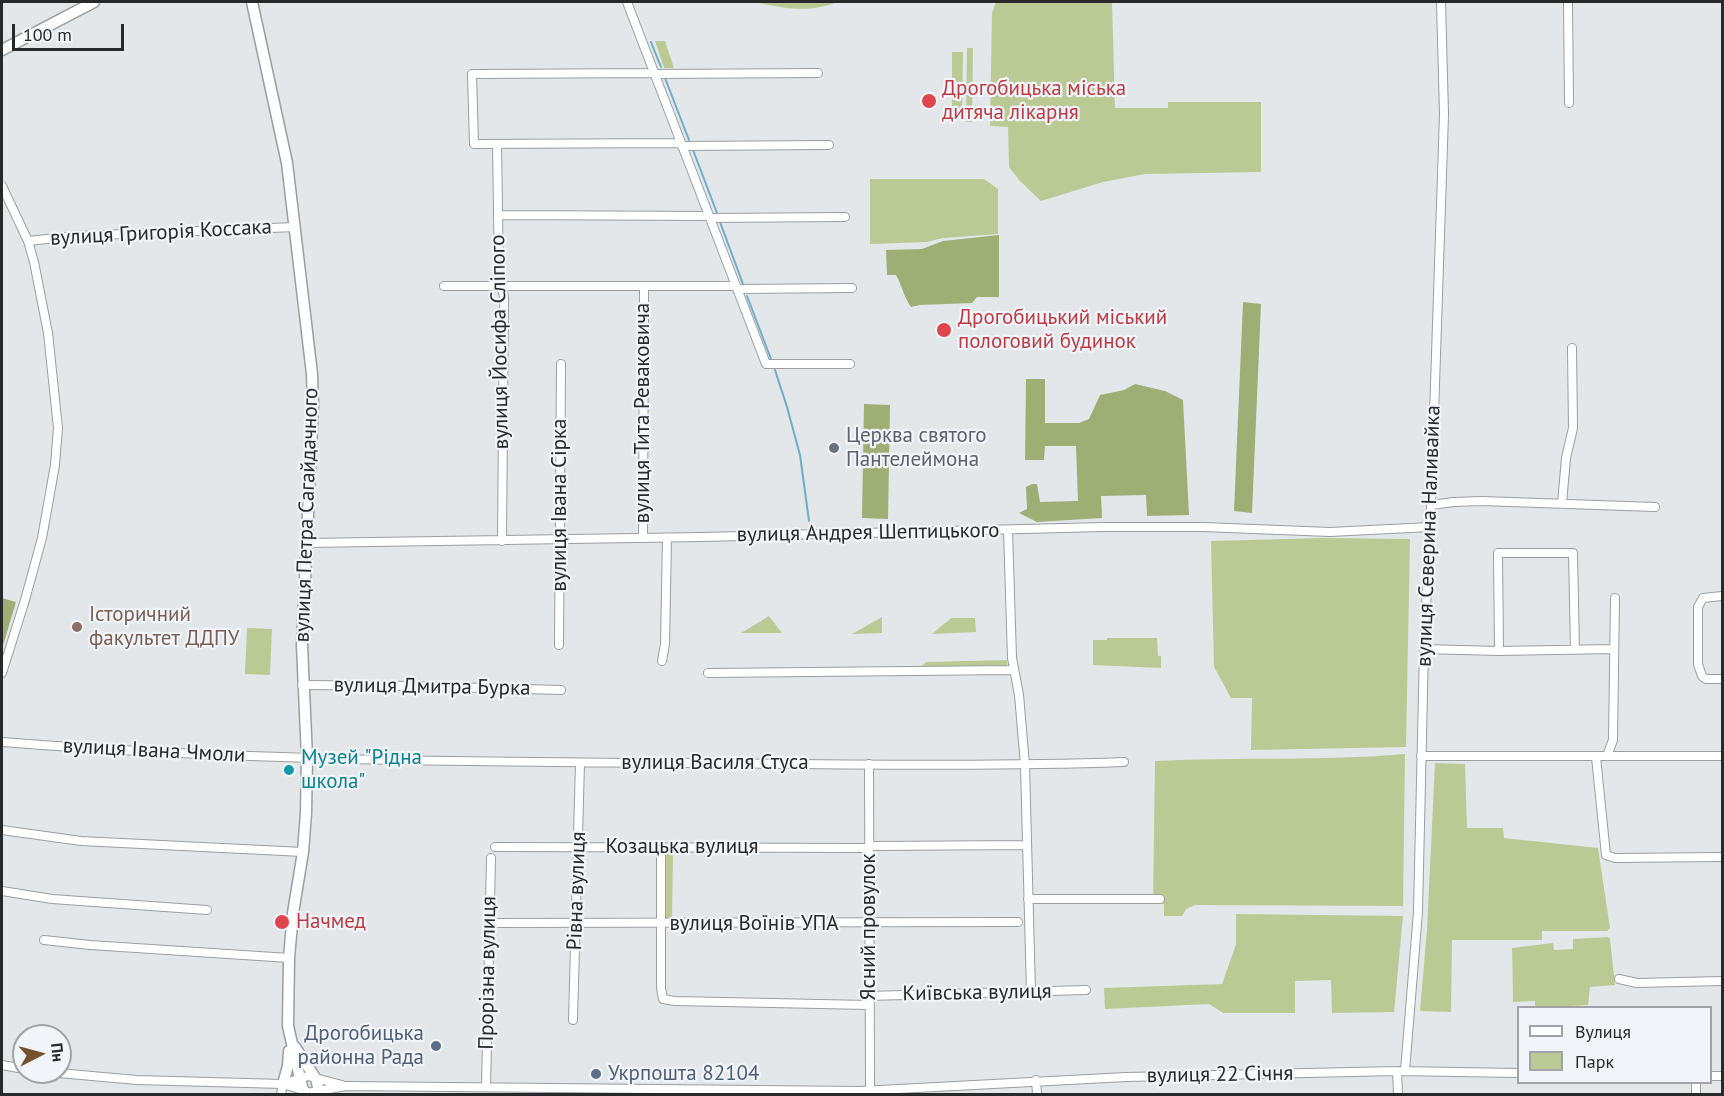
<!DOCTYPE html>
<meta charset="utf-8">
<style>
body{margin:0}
#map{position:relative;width:1724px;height:1096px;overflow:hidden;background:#e4e7ea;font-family:"PT Sans",sans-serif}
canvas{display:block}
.frame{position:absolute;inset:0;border:3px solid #28292a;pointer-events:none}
.legend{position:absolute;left:1517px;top:1006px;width:195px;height:78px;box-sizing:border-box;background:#f1f4f8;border:2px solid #a1a3a6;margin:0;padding:8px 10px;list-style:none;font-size:18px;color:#28292a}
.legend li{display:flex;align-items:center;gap:12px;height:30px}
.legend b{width:30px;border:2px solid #a1a3a6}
.north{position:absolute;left:12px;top:1024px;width:60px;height:60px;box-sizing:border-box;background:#f1f4f8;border:2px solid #a1a3a6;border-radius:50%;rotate:84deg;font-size:16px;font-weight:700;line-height:24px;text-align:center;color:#28292a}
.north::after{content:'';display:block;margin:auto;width:21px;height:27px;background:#76522c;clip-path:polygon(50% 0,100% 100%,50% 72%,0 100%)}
.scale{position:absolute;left:12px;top:24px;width:112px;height:27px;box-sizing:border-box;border:3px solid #28292a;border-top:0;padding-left:8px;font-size:18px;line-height:21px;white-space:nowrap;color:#28292a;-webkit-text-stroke:4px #f1f4f8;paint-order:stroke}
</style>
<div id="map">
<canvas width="1724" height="1096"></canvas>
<div class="frame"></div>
<ul class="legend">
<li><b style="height:8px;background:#fff"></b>Вулиця</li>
<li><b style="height:16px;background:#bbca95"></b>Парк</li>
</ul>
<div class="north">Пн</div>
<div class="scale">100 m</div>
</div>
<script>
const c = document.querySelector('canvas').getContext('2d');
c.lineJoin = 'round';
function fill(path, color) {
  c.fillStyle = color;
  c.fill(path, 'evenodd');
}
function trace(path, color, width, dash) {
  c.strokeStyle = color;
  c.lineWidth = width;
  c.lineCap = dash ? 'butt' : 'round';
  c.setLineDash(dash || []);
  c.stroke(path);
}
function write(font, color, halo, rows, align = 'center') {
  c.font = font + ' "PT Sans",sans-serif';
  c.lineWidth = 4.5;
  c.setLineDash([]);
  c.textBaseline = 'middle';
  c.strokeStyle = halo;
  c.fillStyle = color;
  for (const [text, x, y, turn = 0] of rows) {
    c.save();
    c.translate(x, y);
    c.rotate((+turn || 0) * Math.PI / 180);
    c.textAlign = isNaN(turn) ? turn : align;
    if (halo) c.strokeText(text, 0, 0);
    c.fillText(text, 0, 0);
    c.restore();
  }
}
fill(new Path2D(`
 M756,2H837C810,13 784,9 756,2Z
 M996,2H1112L1115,108H1168V102H1261V172L1145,174L1103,182L1041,201L1020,181L1009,167L1008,127L990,126L992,13Z
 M655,41H665L674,68H664Z
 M967,48H973L972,122H966Z
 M952,52H963L962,117H952Z
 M870,179H984L998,189V234L943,238L927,242L870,244Z
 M1325,538L1410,539L1406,747L1251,750L1252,698H1231L1214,667L1211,541Z
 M769,616L782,633H741Z
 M882,617V633L852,634Z
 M951,618H975L976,632L932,634Z
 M247,628L272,629L270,675L245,674Z
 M1107,638H1157L1158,656H1161V668L1093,665V640H1107Z
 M1007,660V667L920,668L926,662Z
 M1405,754L1403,906L1195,905L1186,909L1182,916H1164V904H1153L1155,761C1238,757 1322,761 1405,754Z
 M1435,763L1465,764L1467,828H1503L1504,838L1598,848L1610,928L1607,931H1542V940H1452L1451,1012L1420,1011L1427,929Z
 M666,851H673L672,918H665Z
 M1236,914L1403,916L1394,1012L1332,1013L1331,980L1295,981V1013H1223L1209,1004L1105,1009L1104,988L1222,984L1236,944Z
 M1608,937L1610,939L1615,985L1590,987L1588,1005L1535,1008V1001L1513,1002L1512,948L1553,943L1554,950L1573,949V939Z`), '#bbca95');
fill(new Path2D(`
 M999,235V297H977L972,303L920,305L911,307C904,297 902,286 896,275H887L886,250L922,249L943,241Z
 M1243,302L1261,304L1252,513L1234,511Z
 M1026,379H1045V423H1079L1089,419L1100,395L1124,390L1135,384L1165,391L1183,400L1189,515L1147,516L1146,495L1101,496L1102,518L1037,522L1019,513L1027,509L1026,487L1032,484H1037L1040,502L1078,501L1076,446H1045L1044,460H1025Z
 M864,404L890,405L888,519L862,518Z
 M2,598L16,602L2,649Z`), '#9eae75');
trace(new Path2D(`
 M651,42L661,67
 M665,78L689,140
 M693,150L717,213
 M720,222L743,284
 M747,296L771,359
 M775,370L787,407L800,455L809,521`), '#6eaccd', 2);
const minor = new Path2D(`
 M627,2L766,364H850
 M1568,2L1569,103
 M655,73L472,74L474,144L681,143
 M655,74L818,73
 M497,144L499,276L504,297L502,541
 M682,146L829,145
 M2,186L28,241L34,262L48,333L58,428L55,465L42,538L25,600L2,673
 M498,215L709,216
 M710,218L845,217
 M28,241L75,236L295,227
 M444,286H735
 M737,289L852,288
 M1562,503L1566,458L1573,428L1572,348
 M1431,505L1454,502L1481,501L1655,507
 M1008,530L1012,658L1019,695L1025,765L1031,992
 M643,538L644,287
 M307,543L702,537L1103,527H1203L1330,532L1430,527
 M1722,596L1703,598L1698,607V664L1702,676L1706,679H1722
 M559,645L561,364
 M1424,649L1499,651L1614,649
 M1499,651L1498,553H1573L1575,650
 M662,661L665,644L667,538
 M708,673L1014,670
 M302,685L411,686L561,690
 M2,742C228,760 456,762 684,763C830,764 977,767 1124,762
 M1421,756H1722
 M1607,756L1613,740L1615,598
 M1596,757L1606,855L1615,858L1722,857
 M869,764L870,1090
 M2,830L81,841L303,852
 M661,846V988L663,999L675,1001L868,1005
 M869,846L1027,845
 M495,847L869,848
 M2,891L52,899L207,910
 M1028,899H1160
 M489,923L1018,922
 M44,940L90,945L289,958
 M1619,979L1637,983L1722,981
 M868,996L1086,990
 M573,1020L580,763
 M2,1065L24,1069
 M1397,1071L1398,1094
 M1405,1071L1418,912L1424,649L1431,505L1444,114L1441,2
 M47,1072L137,1080L283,1084L306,1091
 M1710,1076H1722
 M1036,1080L1037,1094
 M283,1084L308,1076L342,1085
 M486,1087L491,858
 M312,1092L346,1086L860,1091L1126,1077L1397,1071L1518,1073
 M281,1094L283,1084
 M1696,1094V1082`);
const major = new Path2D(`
 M252,2L287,163L312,374L313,405L302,645L307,758L306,813L303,852L293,913L289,958L288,1026L302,1087L306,1094
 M2,50L94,2
 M295,1047L316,1079L320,1094
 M283,1084L288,1066L289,1051`);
trace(minor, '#9a9ea1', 10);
trace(major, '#9a9ea1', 13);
trace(minor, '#fff', 8);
trace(major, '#fff', 10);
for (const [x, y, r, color] of [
 [929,101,8,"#e0444e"],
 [944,330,8,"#e0444e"],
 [834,448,6,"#6b7280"],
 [77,627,6,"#8d6e63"],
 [289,770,6,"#0f9aa8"],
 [282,922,8,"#e0444e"],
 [436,1046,6,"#5c6f8a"],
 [596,1074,6,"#5c6f8a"]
]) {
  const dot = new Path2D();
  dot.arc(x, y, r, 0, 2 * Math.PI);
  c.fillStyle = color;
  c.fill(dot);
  trace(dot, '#f1f4f8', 2);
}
write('21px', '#be3a42', '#f1f4f8', [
 ["Дрогобицька міська",942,89],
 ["дитяча лікарня",942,113],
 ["Дрогобицький міський",958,318],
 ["пологовий будинок",958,342],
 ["Начмед",296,922]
], 'left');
write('21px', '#28292a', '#f1f4f8', [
 ["вулиця Григорія Коссака",161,233,-3],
 ["вулиця Йосифа Сліпого",500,342,-91],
 ["вулиця Тита Реваковича",643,413,-90],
 ["вулиця Івана Сірка",560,505,-90],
 ["вулиця Петра Сагайдачного",307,515,-88],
 ["вулиця Андрея Шептицького",868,533,-1],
 ["вулиця Северина Наливайка",1429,536,-88],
 ["вулиця Дмитра Бурка",432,687,1],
 ["вулиця Івана Чмоли",154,751,3],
 ["вулиця Василя Стуса",715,763],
 ["Козацька вулиця",682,847],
 ["Рівна вулиця",577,891,-88],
 ["вулиця Воїнів УПА",754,924],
 ["Ясний провулок",869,927,-90],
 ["Прорізна вулиця",488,973,-89],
 ["Київська вулиця",977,993,-1],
 ["вулиця 22 Січня",1220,1075,-1]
]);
write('21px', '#5b616d', '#f1f4f8', [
 ["Церква святого",846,436],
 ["Пантелеймона",846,460]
], 'left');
write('21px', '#785e54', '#f1f4f8', [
 ["Історичний",89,615],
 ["факультет ДДПУ",89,639]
], 'left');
write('21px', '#0d838f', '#f1f4f8', [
 ["Музей \"Рідна",301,758],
 ["школа\"",301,782]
], 'left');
write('21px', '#4e5e75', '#f1f4f8', [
 ["Дрогобицька",424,1034],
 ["районна Рада",424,1058],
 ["Укрпошта 82104",608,1074,"left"]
], 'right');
</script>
